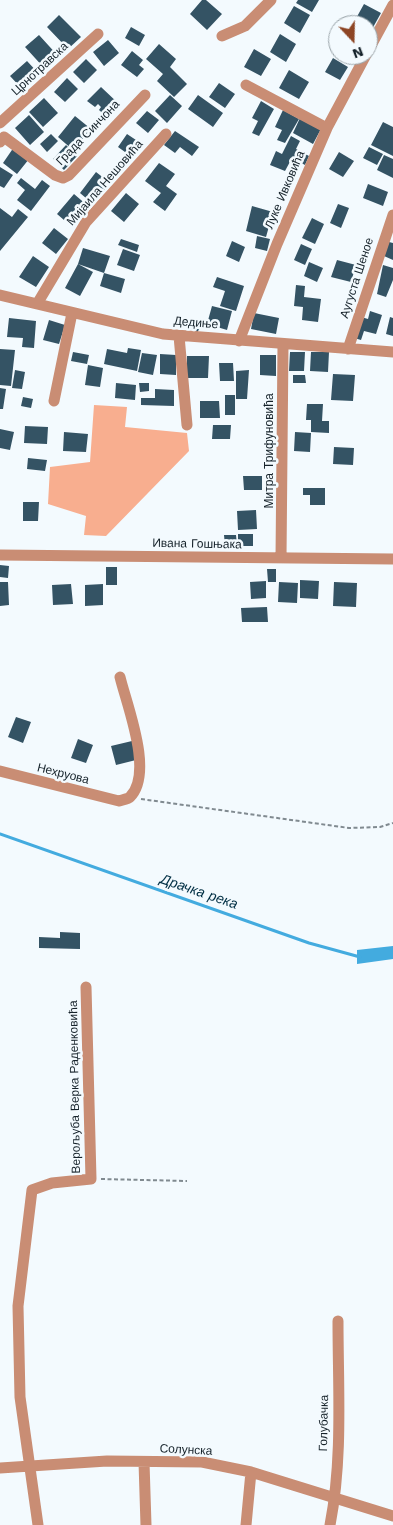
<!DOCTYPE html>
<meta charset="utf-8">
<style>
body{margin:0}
#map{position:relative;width:393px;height:1525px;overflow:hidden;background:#f3fafe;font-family:"Work Sans",sans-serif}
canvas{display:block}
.north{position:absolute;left:328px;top:15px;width:50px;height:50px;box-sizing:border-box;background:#f3fafe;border:1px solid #9aa4a9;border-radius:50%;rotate:159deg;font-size:14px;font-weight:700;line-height:20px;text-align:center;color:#15222a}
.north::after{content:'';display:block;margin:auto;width:18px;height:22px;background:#8d4524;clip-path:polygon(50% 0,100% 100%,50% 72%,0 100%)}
</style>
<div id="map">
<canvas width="393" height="1525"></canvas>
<div class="north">N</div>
</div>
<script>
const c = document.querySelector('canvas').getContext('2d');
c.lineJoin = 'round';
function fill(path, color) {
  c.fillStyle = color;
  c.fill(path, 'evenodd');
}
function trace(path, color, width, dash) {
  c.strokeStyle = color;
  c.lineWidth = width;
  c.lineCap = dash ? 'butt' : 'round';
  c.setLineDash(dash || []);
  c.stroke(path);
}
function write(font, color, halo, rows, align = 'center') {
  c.font = font + ' "Work Sans",sans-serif';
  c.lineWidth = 5;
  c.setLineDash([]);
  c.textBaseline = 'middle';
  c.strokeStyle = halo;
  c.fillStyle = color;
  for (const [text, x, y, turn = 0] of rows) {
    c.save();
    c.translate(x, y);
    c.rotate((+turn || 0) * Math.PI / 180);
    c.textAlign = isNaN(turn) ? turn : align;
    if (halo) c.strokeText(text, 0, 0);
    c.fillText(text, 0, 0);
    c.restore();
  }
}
fill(new Path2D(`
 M94,405L127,407L125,427L187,433L189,451L106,536L84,535L86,516L48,504L50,467L90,462Z`), '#f8ae8f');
fill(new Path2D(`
 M393,946V959L357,964V950Z`), '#43abdf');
trace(new Path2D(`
 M0,834L309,943L360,957`), '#43abdf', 3);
fill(new Path2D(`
 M202,0H206L222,14L207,30L190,14Z
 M298,0H319L312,12L296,3Z
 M364,4L381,13L371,31L368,29V25H360L354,22Z
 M294,6L310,15L300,33L284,23Z
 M59,15L81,37L68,49L47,27Z
 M131,27L145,35L139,46L125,38Z
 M280,34L296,44L286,62L270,52Z
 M39,35L59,57L45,69L25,47Z
 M108,40L119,53L104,66L93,52Z
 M159,44L176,59L170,67L187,84L174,97L157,81L163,74L146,59Z
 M254,49L271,59L261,76L244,67Z
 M132,51L143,60L139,65L144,69L137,77L121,65Z
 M333,58L348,67L340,80L325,72Z
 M86,59L97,70L84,83L73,72Z
 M27,61L40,75L23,90L10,76Z
 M289,70L309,82L299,99L279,88Z
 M67,78L78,89L65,102L54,92Z
 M219,83L235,94L225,108L209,97Z
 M101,87L119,104L107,117L99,110L101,107L98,104L95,107L87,101Z
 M170,95L182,106L167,123L155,111Z
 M198,95L223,113L213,127L188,109Z
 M44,98L58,113L43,127L29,112Z
 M261,101L274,109L259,136L252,133L258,121L252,118Z
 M283,110L299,119L285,143L277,140L282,130L275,127Z
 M147,111L159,120L148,133L136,123Z
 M29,115L44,132L30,145L15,128Z
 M75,116L91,129L73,150L58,137Z
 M300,118L321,129L313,144L293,133Z
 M383,122L393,127V156L371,145Z
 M175,131L199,147L192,156L180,147L175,153L164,145Z
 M51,134L58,141L47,152L40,144Z
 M127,134L142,144L132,157L118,147Z
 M291,136L300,141L296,149L309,156L305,165L292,158L285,171L270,165L276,151L282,154Z
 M66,145L77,156L64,170L53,159Z
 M14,147L29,159L17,174L3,163Z
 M369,147L383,154L377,165L363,158Z
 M339,152L354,161L343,177L329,169Z
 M384,155L393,159V178L377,170Z
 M159,163L175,174L166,186L177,194L165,211L153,202L161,193L145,181Z
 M0,167L13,175L4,188L0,186Z
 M96,172L110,183L93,204L80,193Z
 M21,178L35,189L42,180L50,186L31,211L17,200L25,190L17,183Z
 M368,184L388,192L383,206L363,198Z
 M126,193L139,204L124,222L111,211Z
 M74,194L88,206L71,226L57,214Z
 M338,204L349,208L341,228L330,223Z
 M252,206L273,212L266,237L246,231Z
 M0,208L12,217L18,209L28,217L0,251Z
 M312,218L324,224L315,244L302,238Z
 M54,228L68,239L56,254L42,243Z
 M257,236L270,239L267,251L255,248Z
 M121,239L139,245L137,252L118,245Z
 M232,241L245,247L239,262L226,256Z
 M389,242L393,243V260L384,256Z
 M301,244L312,249L305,265L294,260Z
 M83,248L110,256L104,273L78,264Z
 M123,249L140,255L134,271L117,265Z
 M33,256L49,267L36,287L19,277Z
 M337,260L356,265L351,282L331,277Z
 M309,262L323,268L317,282L304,276Z
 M78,264L93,272L80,296L65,288Z
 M383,265L393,268V280L386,297L377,294Z
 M104,273L125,279L121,293L100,286Z
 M217,277L244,286L236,311L220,306L225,291L213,287Z
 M296,285L305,286L304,297L321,299L318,322L302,320L303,307L294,306Z
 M212,306L232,311L227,330L207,324Z
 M370,311L382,315L376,334L364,331L361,340L354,338L361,317L368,319Z
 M254,313L279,318L276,334L251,329Z
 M390,317L393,318V336L386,334Z
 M9,318L36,321L34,348L22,347L23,338L7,337Z
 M196,318L203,322L197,333L190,328Z
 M49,320L65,325L59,344L43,340Z
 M128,348L141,350L137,371L104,364L107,349L127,353Z
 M0,349L15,350L11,386L0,385Z
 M73,352L89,355L87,364L71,361Z
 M290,352H305L304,371H289Z
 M311,352H329L328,372L310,371Z
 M142,353L157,355L153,375L138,372Z
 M160,354L176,355V375L160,374Z
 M260,355H276V376L260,375Z
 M187,356H209L208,378H187Z
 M219,363H233L234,381H220Z
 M88,365L103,368L100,387L85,385Z
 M15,370L25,372L22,389L12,388Z
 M249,370L247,399H236V371Z
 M333,374L355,375L353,401L331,400Z
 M293,375H305L306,383H293Z
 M116,383L136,385L135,400L115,398Z
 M139,383H149V391L140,392Z
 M0,388L6,389L3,409H0Z
 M155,389L174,390V406L141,405V398H155Z
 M225,395H235V415H225Z
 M23,397L33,399L31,408L21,406Z
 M200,401H219L220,418H200Z
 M307,404H323L322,421H329V433L311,432V420H306Z
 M213,425H231L230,439H212Z
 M25,426L48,427L47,444L24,443Z
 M0,429L14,432L10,450L0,448Z
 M64,432L88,434L86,452L63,451Z
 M295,432L311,433L310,452L294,451Z
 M334,447L354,448L353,465L333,464Z
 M28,458L47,460L45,471L27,469Z
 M243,476H262V490H244Z
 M303,488H325V505H310V495H303Z
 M23,502H39L38,521H23Z
 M256,510L257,529L238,530L237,511Z
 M238,534H253V546H238Z
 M224,535H236L237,545L225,546Z
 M0,565L9,566L8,578L0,577Z
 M106,567H117V585H106Z
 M267,569H276V582H268Z
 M300,580L319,581L318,599L300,598Z
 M266,581V598L251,599L250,582Z
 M0,582H8L9,605L0,606Z
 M279,582L298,583L297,603L278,602Z
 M334,582L357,583L356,607L333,606Z
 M71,584L73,604L53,605L52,585Z
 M103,584V605L85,606V585Z
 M267,607L268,622H242L241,608Z
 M16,717L31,722L23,743L8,737Z
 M78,739L93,745L86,763L71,758Z
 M132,741L136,760L116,765L111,746Z
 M60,932L80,933V949L39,948V937L60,938Z`), '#345364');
trace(new Path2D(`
 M141,799L349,828L380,827L393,823
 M101,1179L187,1181`), '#808a90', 2, [4, 2.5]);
trace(new Path2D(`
 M222,36L245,26L271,0
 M368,51L393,5
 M246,85L327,128
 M0,123L98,34
 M0,142L4,137L55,175L63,178L69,175L145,95
 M0,295L163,334L393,352
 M37,304L86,222L166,134
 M179,336L187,425
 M239,341L277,244L327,128L366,55
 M348,349L393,215
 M54,401L72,313
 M0,555L393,559
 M281,558L283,345
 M0,771L119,801C122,800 128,799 130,797C154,773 127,706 120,677
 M144,1462L146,1525
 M0,1468L107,1461L202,1462L251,1472L393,1516
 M38,1525L20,1397L18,1306L32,1190L52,1183L91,1179L86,987
 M246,1525L251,1472
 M330,1525C343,1458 338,1389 338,1321`), '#c98d74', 11);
write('12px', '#15222a', '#f3fafe', [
 ["Црнотравска",40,69,-43],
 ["Града Синчона",88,133,-46],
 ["Мијаила Нешовића",105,183,-49],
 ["Луке Ивковића",285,190,-67],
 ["Аугуста Шеное",357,278,-72],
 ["Дедиње",196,323,5],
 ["Митра Трифуновића",269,451,-90],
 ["Ивана Гошњака",197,544,1],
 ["Нехруова",63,774,14],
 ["Верољуба Верка Раденковића",75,1087,-91],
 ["Голубачка",324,1423,-89],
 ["Солунска",186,1450,3]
]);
write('italic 14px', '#002f44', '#f3fafe', [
 ["Драчка река",199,892,19]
]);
</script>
